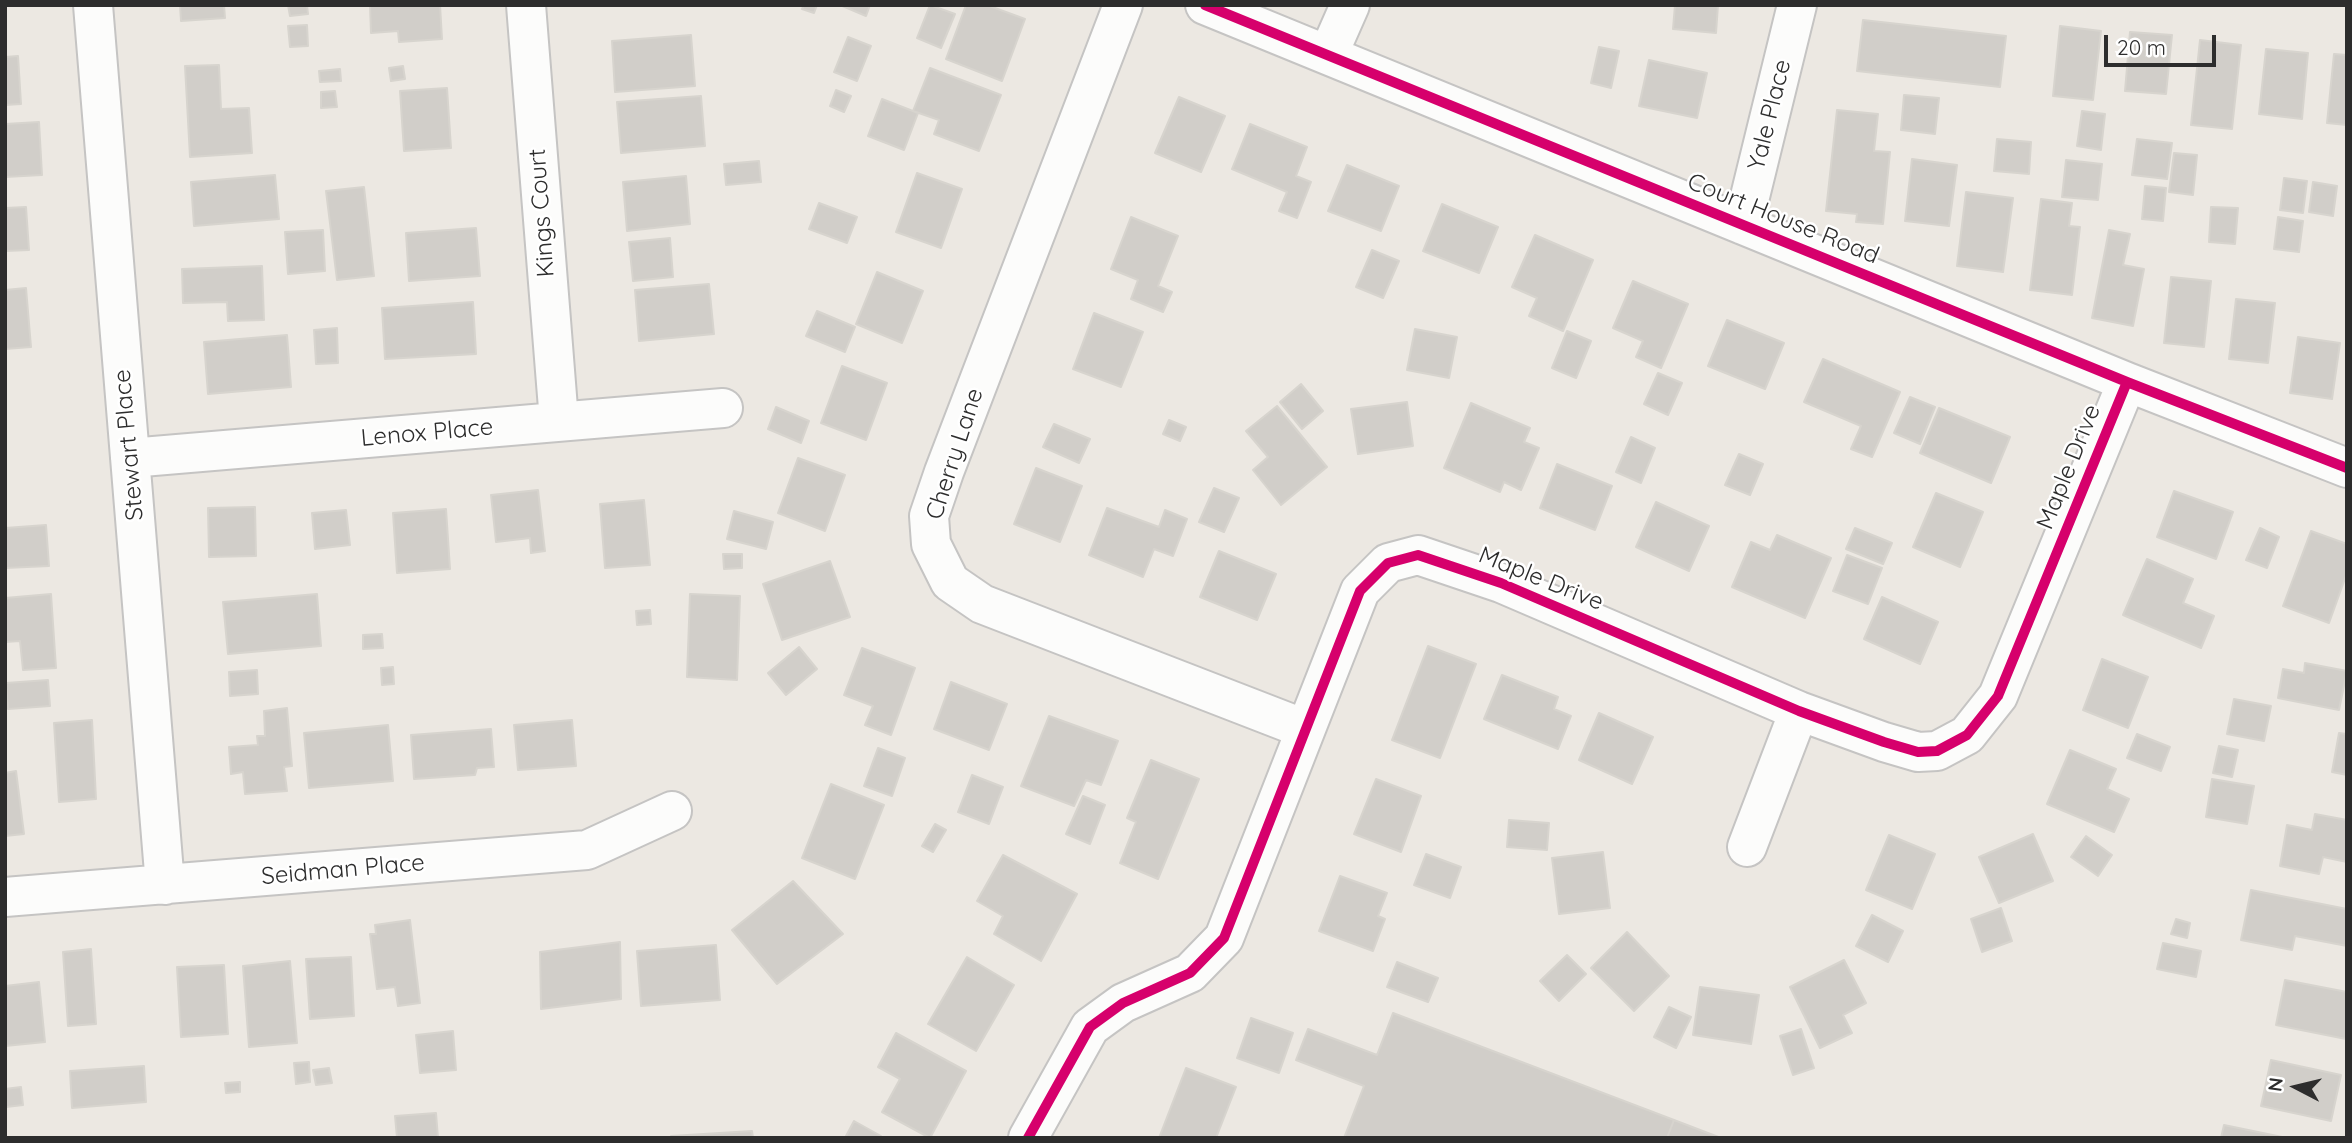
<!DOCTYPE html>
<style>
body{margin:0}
#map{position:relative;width:2352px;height:1143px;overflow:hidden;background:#ece8e2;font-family:Quicksand,sans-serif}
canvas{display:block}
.frame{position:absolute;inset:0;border:7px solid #2d2d2d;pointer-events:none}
.north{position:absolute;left:2261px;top:1052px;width:70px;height:70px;-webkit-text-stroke:5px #fff;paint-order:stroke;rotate:277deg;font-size:19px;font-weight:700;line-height:28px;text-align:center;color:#2d2d2d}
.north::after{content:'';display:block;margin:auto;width:24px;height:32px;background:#2d2d2d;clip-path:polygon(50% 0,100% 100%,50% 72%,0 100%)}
.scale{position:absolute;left:2104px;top:35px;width:112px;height:32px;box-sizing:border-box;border:4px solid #2d2d2d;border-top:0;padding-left:9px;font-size:21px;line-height:24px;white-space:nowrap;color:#2d2d2d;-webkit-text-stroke:5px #fff;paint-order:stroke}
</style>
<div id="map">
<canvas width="2352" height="1143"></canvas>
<div class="frame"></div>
<div class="north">N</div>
<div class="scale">20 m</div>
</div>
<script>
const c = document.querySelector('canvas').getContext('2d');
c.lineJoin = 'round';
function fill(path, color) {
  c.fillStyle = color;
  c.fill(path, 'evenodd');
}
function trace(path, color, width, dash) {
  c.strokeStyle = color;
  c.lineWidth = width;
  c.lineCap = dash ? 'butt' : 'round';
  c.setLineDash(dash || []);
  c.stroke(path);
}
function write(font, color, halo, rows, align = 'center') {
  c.font = font + ' Quicksand,sans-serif';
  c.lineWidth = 5;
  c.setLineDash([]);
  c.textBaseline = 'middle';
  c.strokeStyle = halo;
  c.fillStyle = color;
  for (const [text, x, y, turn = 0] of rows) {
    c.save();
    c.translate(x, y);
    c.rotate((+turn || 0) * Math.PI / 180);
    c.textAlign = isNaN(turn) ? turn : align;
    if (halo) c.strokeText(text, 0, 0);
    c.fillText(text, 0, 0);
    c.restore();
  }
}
const building = new Path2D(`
 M180,5H224L225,18L181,21Z
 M288,5H307L308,14L290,16Z
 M370,5H440L442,39L399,42L398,31L371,33Z
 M804,5H817L814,13L802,9Z
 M840,5H870L866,16Z
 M930,5L955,14L941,48L917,38Z
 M966,5H987L1025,19L1002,81L946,59Z
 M1675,5H1718L1716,33L1673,29Z
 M1863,20L2006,36L2000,87L1857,71Z
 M307,25L308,46L290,47L288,26Z
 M2060,26L2101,31L2093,100L2053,96Z
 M2130,32L2172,35L2166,94L2125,91Z
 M691,35L695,86L615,92L612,41Z
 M848,37L871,46L857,81L834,72Z
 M2200,40L2241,45L2232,129L2191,125Z
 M1599,47L1619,51L1611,88L1591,83Z
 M2266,49L2308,53L2302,119L2259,114Z
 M2334,54L2347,55V125L2327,123Z
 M18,56L21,104L5,105V57Z
 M1649,60L1707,73L1697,118L1639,106Z
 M219,65L221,109L249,108L252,153L190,157L185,66Z
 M403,66L405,79L391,81L389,68Z
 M930,68L1001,95L979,151L934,134L939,120L913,111Z
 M340,69L341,81L320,82L319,71Z
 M447,88L451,148L404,151L400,91Z
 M836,90L851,96L844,112L830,106Z
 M335,91L337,107L321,108V92Z
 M1904,95L1939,98L1935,134L1901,130Z
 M701,96L705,146L621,153L617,102Z
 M1179,97L1225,116L1201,172L1155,153Z
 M882,99L918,113L904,150L868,136Z
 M1837,110L1878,114L1874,151L1890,152L1883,224L1856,222L1857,214L1826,211Z
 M2082,111L2105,114L2101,150L2077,146Z
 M39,122L42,175L5,177V124Z
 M1250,124L1307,147L1296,176L1311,182L1297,218L1279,211L1287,192L1232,169Z
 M1997,139L2031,142L2029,174L1994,171Z
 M2137,139L2172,143L2167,179L2132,175Z
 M2174,153L2197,155L2193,195L2169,192Z
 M1912,159L1957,165L1949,226L1905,221Z
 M2066,160L2102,164L2098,200L2062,197Z
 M759,161L761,182L726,185L724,164Z
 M1347,165L1399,186L1381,231L1328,211Z
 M917,173L962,189L941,248L896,232Z
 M275,175L279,219L194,226L191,182Z
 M686,176L690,224L627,231L623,182Z
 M2284,178L2307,181L2303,213L2280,210Z
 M2313,182L2337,186L2333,216L2309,212Z
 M2145,186L2166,188L2163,221L2142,219Z
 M364,187L374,276L337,280L326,191Z
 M1966,192L2013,198L2003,272L1957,266Z
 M2041,199L2072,203L2069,226L2080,227L2072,295L2030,290Z
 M819,203L857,217L847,243L809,229Z
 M1442,204L1498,227L1479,273L1423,251Z
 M26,207L29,250L5,251V208Z
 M2211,207L2238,208L2235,244L2209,242Z
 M1131,217L1178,236L1158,286L1172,292L1163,312L1131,299L1138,280L1111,269Z
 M2278,217L2303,221L2299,252L2274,249Z
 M476,228L480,276L409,281L406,233Z
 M323,230L325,271L288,274L285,232Z
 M2109,230L2130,234L2123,265L2144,269L2133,326L2092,318Z
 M1535,235L1593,260L1563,331L1529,316L1537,298L1512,287Z
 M670,238L673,277L633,281L629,242Z
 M1372,250L1399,261L1383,298L1356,287Z
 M262,266L264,320L228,321L227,302L183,303L182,269Z
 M877,272L923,291L902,343L856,324Z
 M2171,277L2211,281L2204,347L2164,343Z
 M1633,281L1688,304L1661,368L1636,357L1643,341L1613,328Z
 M709,284L714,334L639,341L635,290Z
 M26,288L31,347L5,349V290Z
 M2236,299L2275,303L2268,363L2229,359Z
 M473,302L476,354L385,359L382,308Z
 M817,311L855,327L845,352L806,336Z
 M1094,313L1143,332L1121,387L1073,369Z
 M1727,320L1784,343L1765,389L1708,366Z
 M337,328L338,363L316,364L314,330Z
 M1415,329L1457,337L1449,378L1407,370Z
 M1567,331L1591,341L1576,378L1552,368Z
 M287,335L291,387L208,394L204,342Z
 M2298,337L2340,343L2332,399L2290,393Z
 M1823,359L1900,392L1872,457L1851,449L1861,426L1804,402Z
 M842,366L887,383L866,440L821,423Z
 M1658,373L1682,383L1668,415L1644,404Z
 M1301,384L1323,411L1302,429L1280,402Z
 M1910,397L1935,407L1920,444L1894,433Z
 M1407,402L1413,446L1358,454L1351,409Z
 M1471,403L1530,428L1524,442L1539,448L1521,490L1504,482L1500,492L1444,468Z
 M1277,406L1327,467L1281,505L1253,470L1268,457L1246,431Z
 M776,407L809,421L801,443L768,429Z
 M1939,408L2010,437L1991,483L1920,453Z
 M1169,420L1186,427L1180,441L1163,434Z
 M1054,424L1090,439L1079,463L1043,447Z
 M1631,437L1655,448L1641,483L1616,472Z
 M1739,454L1763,464L1750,495L1725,485Z
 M798,458L845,475L825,531L778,513Z
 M1557,464L1612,486L1595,530L1540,508Z
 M1036,468L1082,486L1060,542L1014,524Z
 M1214,488L1239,498L1224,532L1199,522Z
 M538,490L545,551L531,553L530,538L496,542L491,495Z
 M2174,491L2233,512L2216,559L2157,537Z
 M1936,493L1983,512L1960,567L1913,547Z
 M644,500L650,565L605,568L600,504Z
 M1656,502L1709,526L1689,571L1636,547Z
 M255,507L256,556L209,557L208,508Z
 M1107,508L1159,527L1165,510L1187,519L1173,556L1154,549L1143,577L1089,555Z
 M446,509L450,569L397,573L393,513Z
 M346,510L350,545L315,549L312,513Z
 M734,511L773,522L766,549L727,539Z
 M46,525L49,566L5,568V528Z
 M1855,528L1892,543L1883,564L1846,549Z
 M2260,528L2279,537L2267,568L2246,560Z
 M2311,531L2347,544V573L2329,623L2283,606Z
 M1777,535L1831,558L1805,618L1732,587L1751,542L1770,550Z
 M1219,551L1276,574L1257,620L1200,597Z
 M723,554H742V568L724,569Z
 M1847,555L1882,568L1868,604L1833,591Z
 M2147,559L2193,579L2183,603L2214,616L2201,648L2123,615Z
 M830,561L850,617L782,640L763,584Z
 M51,594L56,668L23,670L20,641L5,642V598Z
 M317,594L321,646L228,654L223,602Z
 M690,594L740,596L737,680L687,677Z
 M1882,597L1938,622L1920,664L1864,639Z
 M650,610L651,624L637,625L636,611Z
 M382,634L383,648L363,649V635Z
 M1428,646L1476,664L1440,758L1392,740Z
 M799,647L817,669L786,695L768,673Z
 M862,648L915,668L891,735L865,725L873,706L844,695Z
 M2102,659L2148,677L2128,728L2083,710Z
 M2305,663L2347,671L2339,710L2278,698L2283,669L2304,673Z
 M393,667L394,684L382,685L381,668Z
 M257,670L258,694L230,696L229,672Z
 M1502,675L1558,697L1554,709L1571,716L1558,749L1484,719Z
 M48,680L50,706L8,709L6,683Z
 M951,682L1007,704L989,750L934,729Z
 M2234,699L2271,706L2264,741L2227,734Z
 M287,708L292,766L284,767L287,791L245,794L243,772L231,774L229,747L258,745L257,736H265L264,711Z
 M1599,713L1653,737L1632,784L1579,760Z
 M1049,716L1118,741L1101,785L1086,780L1074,806L1021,786Z
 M92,720L96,799L59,802L54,723Z
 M572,720L576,766L518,770L514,725Z
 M388,725L393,781L309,788L304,733Z
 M491,729L494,767L477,768L475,775L414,779L411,735Z
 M2339,733L2347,734V775L2332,772Z
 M2137,734L2170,747L2161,771L2127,758Z
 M2219,746L2238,750L2232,777L2213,773Z
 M878,748L905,758L892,796L864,786Z
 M2070,750L2116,769L2107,789L2129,799L2114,832L2047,804Z
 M1151,760L1199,779L1158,879L1120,863L1136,822L1127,818Z
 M16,771L24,834L5,836V773Z
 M972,775L1003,787L989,824L958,812Z
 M1376,779L1421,796L1401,852L1354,834Z
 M2212,779L2254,786L2247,824L2206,817Z
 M831,784L884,805L855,879L802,858Z
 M1083,796L1105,805L1090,844L1066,834Z
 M2315,814L2347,820V862L2323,857L2319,874L2280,866L2287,825L2312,830Z
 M1509,820L1549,823L1547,850L1507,847Z
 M935,824L946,830L933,852L922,846Z
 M2033,834L2053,881L1999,903L1979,857Z
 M1889,835L1935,854L1912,909L1866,890Z
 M2086,836L2112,855L2098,876L2071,857Z
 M1603,852L1610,908L1559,914L1552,858Z
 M1426,854L1461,867L1450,898L1414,885Z
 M1003,855L1077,894L1041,961L994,934L1003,916L977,901Z
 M1340,876L1387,893L1378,916L1385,919L1373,951L1319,931Z
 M793,881L843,934L777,984L732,930Z
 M2251,890L2347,909V946L2295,936L2292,950L2241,940Z
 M2001,908L2012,941L1982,952L1971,919Z
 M1872,915L1903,931L1888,962L1856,946Z
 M2176,919L2190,923L2187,938L2171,934Z
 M410,920L420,1003L398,1006L395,987L377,989L370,934H376L375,925Z
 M1627,932L1669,976L1634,1011L1591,968Z
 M620,942L621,999L541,1009L540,952Z
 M2163,943L2201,951L2196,977L2157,969Z
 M716,945L720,1000L641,1006L637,951Z
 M91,949L96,1024L68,1026L63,952Z
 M1567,955L1586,974L1559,1001L1540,981Z
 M351,957L354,1016L310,1019L306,959Z
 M967,957L1014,985L976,1051L928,1024Z
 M1844,960L1866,1003L1843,1015L1852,1033L1820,1048L1790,987Z
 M290,961L297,1043L249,1047L243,966Z
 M1397,962L1438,978L1428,1002L1387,987Z
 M224,965L228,1034L181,1037L177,967Z
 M2285,980L2347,992L2346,1039L2276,1025Z
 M39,982L45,1042L5,1046V986Z
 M1700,987L1759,995L1751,1044L1693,1035Z
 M1669,1007L1691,1017L1676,1048L1654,1037Z
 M1393,1013L1674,1120L1667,1138H1344L1364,1086L1296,1060L1308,1029L1377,1055Z
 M1251,1018L1293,1033L1279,1073L1237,1058Z
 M1801,1029L1814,1068L1793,1075L1780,1036Z
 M453,1031L456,1070L420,1073L416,1035Z
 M896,1033L966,1071L930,1138L882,1112L900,1079L878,1067Z
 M2271,1060L2341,1075L2331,1121L2261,1106Z
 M309,1062L310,1082L296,1084L294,1063Z
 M144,1066L146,1102L72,1108L70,1071Z
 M329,1068L332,1083L316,1085L313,1070Z
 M1186,1068L1236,1087L1216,1138H1159Z
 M240,1082V1092L226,1093L225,1083Z
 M21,1087L23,1105L6,1107L5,1089Z
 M436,1113L438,1138H397L395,1116Z
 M1674,1120L1721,1138H1667Z
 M854,1121L881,1136L880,1138H845Z
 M2224,1125L2287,1138H2221Z
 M752,1131L753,1138L671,1136Z`);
fill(building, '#d1cec9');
trace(building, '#d7d4ce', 2);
const minor = new Path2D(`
 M93,5L165,885
 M526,5L559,421
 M1123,5L944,472L929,516L931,544L950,582L982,604L1305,729
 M1205,5L2127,382L2347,468
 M1328,55L1350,5
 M1743,225L1797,5
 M130,458L723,408
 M1747,847L1799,711
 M5,897L587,850L672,811
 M1028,1138L1090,1027L1123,1003L1190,973L1224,938L1360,591L1388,563L1418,555L1501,583L1799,711L1884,742L1918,752L1937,751L1967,735L1998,696L2127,382`);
trace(minor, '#c5c4c3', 42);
trace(minor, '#fcfcfb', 38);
trace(new Path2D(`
 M1205,5L2127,382L2347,468
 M1028,1138L1090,1027L1123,1003L1190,973L1224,938L1360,591L1388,563L1418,555L1501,583L1799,711L1884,742L1918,752L1937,751L1967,735L1998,696L2127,382`), '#d6006c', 10);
write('24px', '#2d2d2d', '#fff', [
 ["Yale Place",1770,115,-76],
 ["Kings Court",542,213,-94],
 ["Court House Road",1783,219,22],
 ["Lenox Place",427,433,-5],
 ["Stewart Place",129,445,-95],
 ["Cherry Lane",955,454,-72],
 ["Maple Drive",2069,467,-68],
 ["Maple Drive",1541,579,22],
 ["Seidman Place",343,870,-5]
]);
</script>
